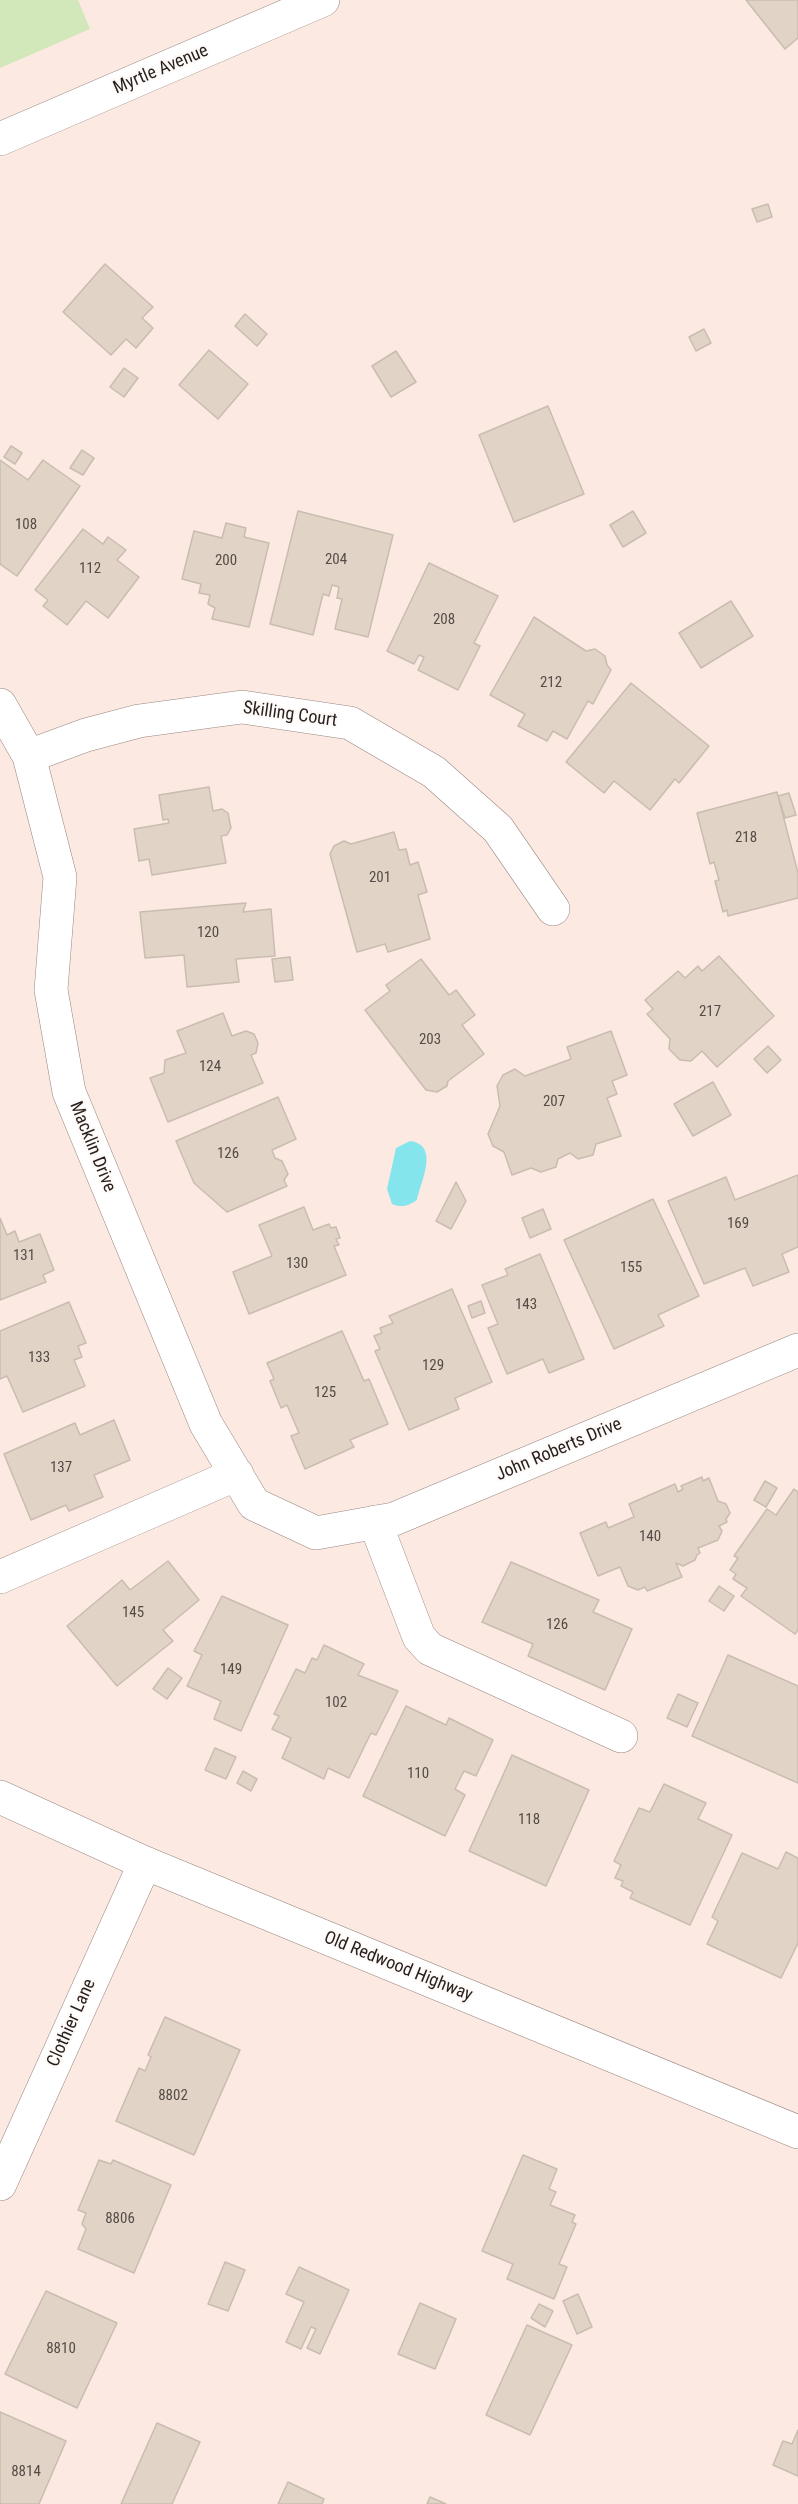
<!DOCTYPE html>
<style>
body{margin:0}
canvas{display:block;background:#fce9e2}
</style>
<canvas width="798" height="2504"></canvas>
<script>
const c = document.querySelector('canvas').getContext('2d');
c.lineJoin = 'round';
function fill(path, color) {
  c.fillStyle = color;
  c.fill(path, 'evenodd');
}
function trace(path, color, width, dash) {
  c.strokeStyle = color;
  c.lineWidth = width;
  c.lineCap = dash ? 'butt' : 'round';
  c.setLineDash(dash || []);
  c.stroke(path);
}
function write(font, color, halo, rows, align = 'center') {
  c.font = font + ' "Roboto Condensed",sans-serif';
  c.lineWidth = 4.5;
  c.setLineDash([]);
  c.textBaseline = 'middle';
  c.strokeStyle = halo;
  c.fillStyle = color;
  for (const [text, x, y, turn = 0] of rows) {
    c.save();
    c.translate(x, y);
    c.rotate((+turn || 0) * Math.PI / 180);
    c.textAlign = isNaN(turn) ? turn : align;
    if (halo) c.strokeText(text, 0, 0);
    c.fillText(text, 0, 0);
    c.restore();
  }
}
fill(new Path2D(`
 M0,0H78L90,29L0,68Z`), '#d2e7ba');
fill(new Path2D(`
 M410,1141C440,1145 421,1181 417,1200C408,1206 402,1208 392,1204L387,1189L396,1148Z`), '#85e5ec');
const building = new Path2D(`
 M746,0H798V38L785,49Z
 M768,204L772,217L757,222L752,209Z
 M105,264L153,307L142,318L153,328L136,348L126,339L111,355L63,312Z
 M245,314L267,334L257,346L235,326Z
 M704,329L711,343L696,351L689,337Z
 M209,350L248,384L218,419L179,385Z
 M396,351L416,382L391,397L372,366Z
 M124,368L138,378L124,397L110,387Z
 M548,406L584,494L514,522L479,435Z
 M11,446L22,453L15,464L4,457Z
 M82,450L94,458L83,475L70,468Z
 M0,460L28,480L43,460L80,486L17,576L0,564Z
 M298,511L393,535L368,637L335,629L342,599L337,598L339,587L332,585L329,596L323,594L313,635L270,624Z
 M633,511L646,533L623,547L610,525Z
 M226,523L246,528L244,537L269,543L249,627L212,619L215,608L208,604L210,595L199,593L201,584L182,579L194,531L222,538Z
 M83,529L103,544L108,537L126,550L117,560L139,577L108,618L86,601L67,625L43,606L48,600L35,590Z
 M429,563L498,596L474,643L480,646L458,690L418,670L424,657L419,655L414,664L387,651Z
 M731,601L753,636L701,668L679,633Z
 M534,617L586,651L595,649L605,656L607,665L611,670L593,704L588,701L567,739L553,731L547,741L518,726L525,714L490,695Z
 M631,683L709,746L679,783L675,779L650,810L614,781L604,793L566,762Z
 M209,787L213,811L222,809L228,813L231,828L227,835L221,836L226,863L152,875L149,859L139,861L134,829L169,823L168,819L163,820L159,795Z
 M777,792L798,873V898L728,916L727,910L723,912L715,881L719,880L714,862L710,864L697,813Z
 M789,793L796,815L785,818L778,796Z
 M394,832L399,850L406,849L410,865L418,862L427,892L418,895L430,939L388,952L385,944L357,952L330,854L334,846L344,841L351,844Z
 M246,903L243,912L271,909L275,956L236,959L239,982L187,987L184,955L145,958L140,912Z
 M719,956L774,1016L717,1067L702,1051L691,1061L680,1060L669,1049L670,1039L647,1014L653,1009L645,1000L678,971L685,978L698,966L702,971Z
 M290,957L293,980L275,982L272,959Z
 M421,959L449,995L456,990L475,1015L462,1025L484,1054L448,1081L447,1086L437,1092L426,1090L365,1010L390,991L386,985Z
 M223,1013L232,1036L246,1031L254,1034L258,1043L256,1053L251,1055L263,1083L168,1122L150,1078L164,1073L165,1060L186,1053L177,1031Z
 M611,1031L627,1075L612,1081L617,1094L607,1098L621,1136L596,1144L593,1155L578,1159L570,1153L558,1159L556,1167L541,1172L531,1168L512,1175L504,1152L493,1146L488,1134L500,1106L497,1086L503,1075L515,1069L525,1076L571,1059L567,1047Z
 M768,1046L781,1060L767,1073L754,1059Z
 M713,1082L731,1115L693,1136L674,1104Z
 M278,1097L296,1139L272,1150L275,1158L282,1161L288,1174L284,1180L287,1186L227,1212L194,1183L176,1141Z
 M798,1175V1247L782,1254L789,1272L753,1286L745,1268L704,1284L668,1201L726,1177L735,1200Z
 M456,1182L466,1201L451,1229L436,1221Z
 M653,1199L699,1296L658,1315L664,1326L614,1349L564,1240Z
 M304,1207L313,1230L329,1224L331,1228L336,1227L340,1238L336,1239L339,1245L334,1246L346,1275L249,1314L233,1272L272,1256L259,1225Z
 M543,1209L551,1229L530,1238L522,1218Z
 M0,1218L7,1235L15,1231L19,1242L40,1234L54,1270L43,1275L46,1282L0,1300Z
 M540,1254L584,1359L549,1373L543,1359L507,1374L488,1328L498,1324L482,1285L508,1275L505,1269Z
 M452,1289L492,1382L455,1398L459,1409L409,1430L375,1351L380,1349L374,1336L382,1333L380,1328L393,1323L389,1316Z
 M481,1301L485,1313L472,1318L468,1306Z
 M69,1302L86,1343L78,1346L82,1357L74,1360L85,1386L23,1412L7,1376L0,1379V1331Z
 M342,1331L364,1381L369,1379L388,1424L350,1440L354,1447L305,1469L291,1436L299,1433L287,1405L281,1408L270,1381L274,1379L267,1363Z
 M114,1420L130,1460L94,1475L103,1497L69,1511L66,1505L31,1520L4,1454L75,1423L80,1435Z
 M702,1477L703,1481L709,1478L718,1501L726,1504L730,1513L726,1519L727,1522L719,1526L722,1531L718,1540L698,1548L700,1553L697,1555L695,1560L683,1566L676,1563L682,1577L647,1591L645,1587L638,1590L628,1586L620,1567L598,1576L580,1533L606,1522L608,1528L634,1517L629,1504L675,1484L678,1492L683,1489L681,1486Z
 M765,1481L777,1488L766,1507L754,1500Z
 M794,1489L798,1492V1630L795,1634L741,1596L747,1588L733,1579L736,1574L730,1570L738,1558L734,1556L767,1509L776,1515Z
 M168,1561L199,1600L163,1630L173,1641L117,1686L67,1626L122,1580L130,1590Z
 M511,1562L599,1600L593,1612L632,1629L605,1690L528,1656L533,1644L482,1622Z
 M719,1586L734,1596L724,1611L709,1601Z
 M222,1596L288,1625L241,1731L214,1719L221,1701L187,1686L202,1655L194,1651Z
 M324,1645L364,1664L358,1675L398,1691L376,1735L371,1733L349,1778L328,1768L324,1779L282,1758L291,1738L272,1729L279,1716L274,1714L296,1669L305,1673L312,1658L317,1660Z
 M728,1655L798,1686V1783L692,1736Z
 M168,1668L182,1678L167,1699L153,1689Z
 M678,1694L698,1703L687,1727L667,1718Z
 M406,1706L446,1725L449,1718L493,1740L476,1776L464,1771L455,1789L465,1795L445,1836L363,1796Z
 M215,1748L236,1757L226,1779L205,1770Z
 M512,1755L589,1790L546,1886L469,1851Z
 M243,1771L257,1779L251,1791L237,1783Z
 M664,1784L706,1803L698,1819L732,1835L690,1925L630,1898L633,1892L621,1886L623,1881L615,1878L621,1865L614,1861L639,1808L650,1812Z
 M786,1852L798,1858V1943L781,1978L707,1944L718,1921L712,1917L742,1853L778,1869Z
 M165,2017L240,2050L194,2155L116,2121L139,2068L145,2071L151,2057L148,2055Z
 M523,2155L557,2169L549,2189L556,2192L550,2205L575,2215L572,2222L576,2224L559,2264L567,2267L554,2299L507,2279L513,2264L482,2251Z
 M99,2160L111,2164L113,2160L171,2185L134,2273L78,2249L86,2229L82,2224L86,2213L78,2210Z
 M225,2262L245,2270L228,2311L208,2304Z
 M299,2267L349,2290L320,2354L307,2348L316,2329L311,2327L301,2349L286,2342L304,2302L286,2294Z
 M46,2291L117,2323L77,2408L5,2374Z
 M578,2294L592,2327L577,2334L563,2301Z
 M420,2303L456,2319L435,2369L398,2354Z
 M539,2304L553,2311L545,2327L531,2318Z
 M527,2325L572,2345L530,2435L486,2415Z
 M0,2412L66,2441L39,2504H0Z
 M157,2423L200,2442L172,2504H121Z
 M798,2430V2476L773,2465L783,2441L792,2444Z
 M288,2482L324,2499L322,2504H278Z
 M430,2497L446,2504H427Z`);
fill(building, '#e1d4c6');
trace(building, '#c9bdb0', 1.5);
const minor = new Path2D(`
 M0,139L323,0
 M0,705L29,756L60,877L51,990L69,1092L206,1424L254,1504L316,1533L394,1519L798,1350
 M29,756L86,735L139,721L242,707L350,723L434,772L498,829L553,909
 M375,1522L419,1637L430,1649L621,1736
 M0,1577L237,1474
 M0,2184L145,1863`);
const major = new Path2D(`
 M0,1797L145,1863L798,2132`);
trace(minor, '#988781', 34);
trace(major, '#988781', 34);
trace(minor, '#fff', 33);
trace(major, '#fff', 33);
write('15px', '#554c47', null, [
 ["108",26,525],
 ["204",336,560],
 ["200",226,561],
 ["112",90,569],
 ["208",444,620],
 ["212",551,683],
 ["218",746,838],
 ["201",380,878],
 ["120",208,933],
 ["217",710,1012],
 ["203",430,1040],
 ["124",210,1067],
 ["207",554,1102],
 ["126",228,1154],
 ["169",738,1224],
 ["131",24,1256],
 ["130",297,1264],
 ["155",631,1268],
 ["143",526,1305],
 ["133",39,1358],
 ["129",433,1366],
 ["125",325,1393],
 ["137",61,1468],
 ["140",650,1537],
 ["145",133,1613],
 ["126",557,1625],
 ["149",231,1670],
 ["102",336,1703],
 ["110",418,1774],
 ["118",529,1820],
 ["8802",173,2096],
 ["8806",120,2219],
 ["8810",61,2349],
 ["8814",26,2472]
]);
write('18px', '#261f1d', '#fefaf8', [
 ["Myrtle Avenue",161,70,-23],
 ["Skilling Court",290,715,8],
 ["Macklin Drive",92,1147,68],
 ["John Roberts Drive",559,1450,-23],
 ["Old Redwood Highway",398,1967,22],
 ["Clothier Lane",72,2023,-66]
]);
</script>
